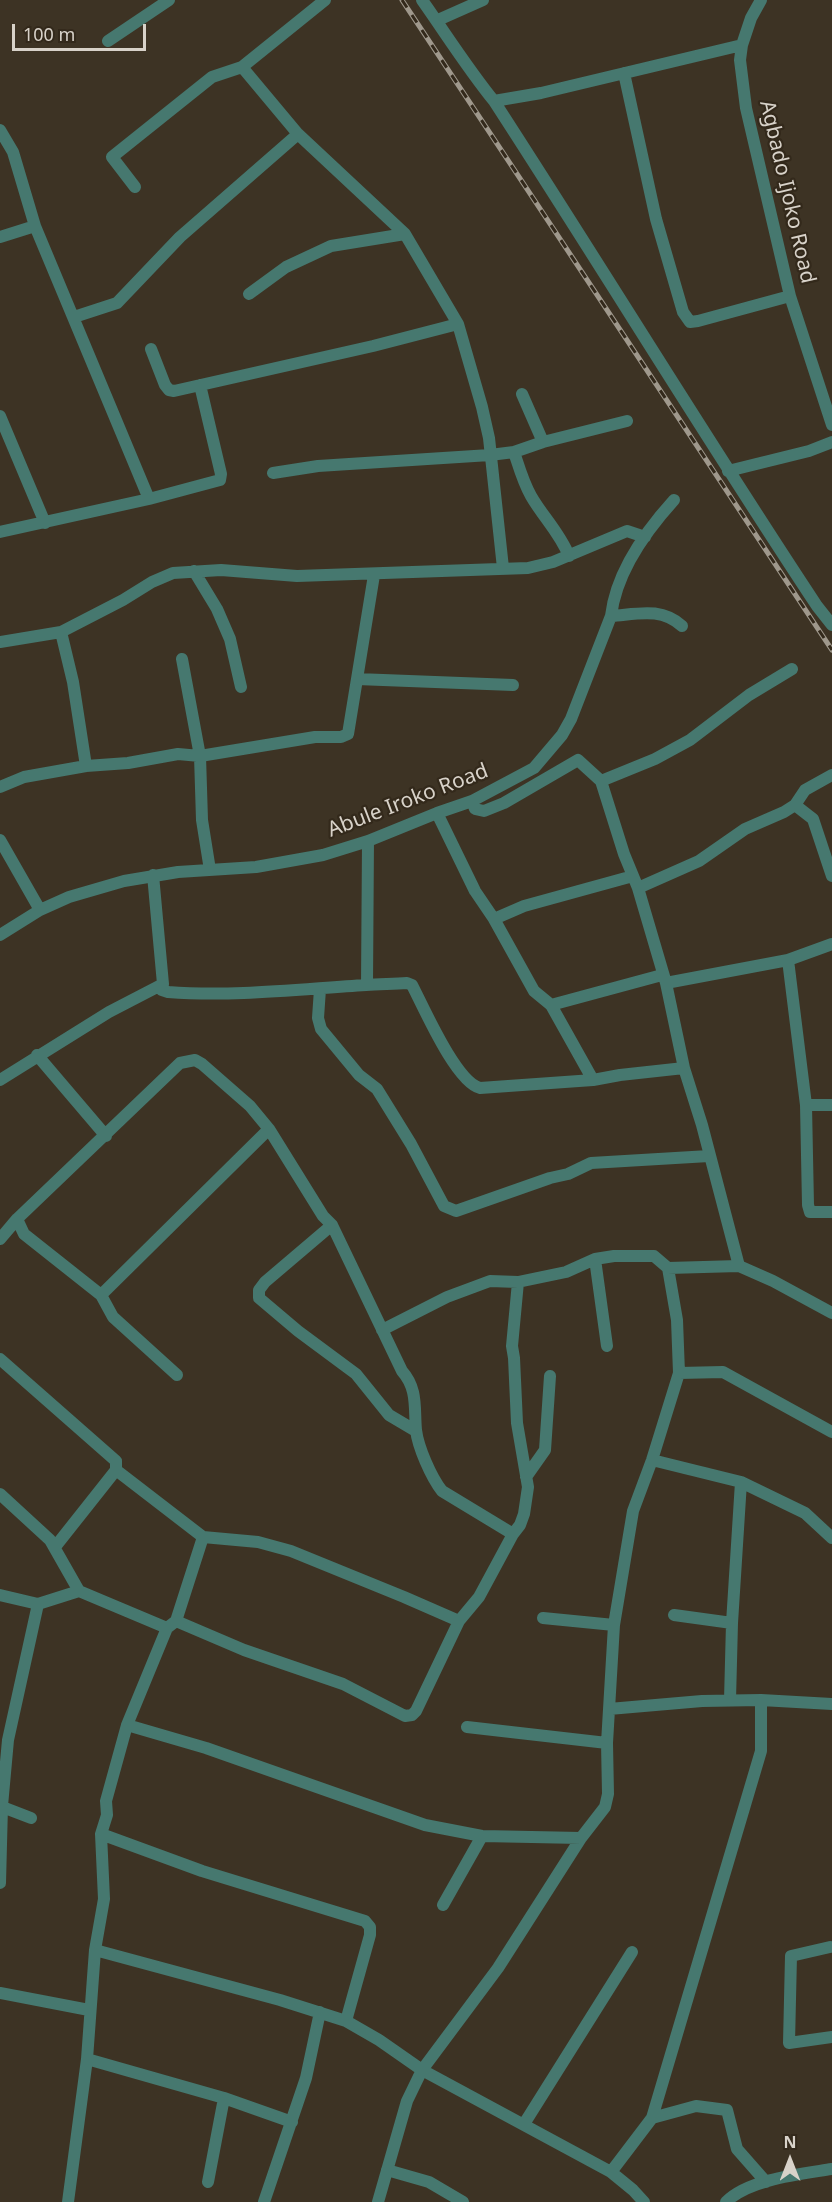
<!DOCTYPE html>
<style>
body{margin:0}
#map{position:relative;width:832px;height:2202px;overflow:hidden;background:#3d3324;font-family:"Noto Sans",sans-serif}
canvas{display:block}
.north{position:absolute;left:760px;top:2130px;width:60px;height:60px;-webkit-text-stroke:4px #33291b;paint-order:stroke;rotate:0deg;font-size:16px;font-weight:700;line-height:24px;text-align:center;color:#d8d2c9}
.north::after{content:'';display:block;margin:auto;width:21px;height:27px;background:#d8d2c9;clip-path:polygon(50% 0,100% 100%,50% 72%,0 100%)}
.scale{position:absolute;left:12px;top:24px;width:134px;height:27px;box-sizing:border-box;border:3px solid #d8d2c9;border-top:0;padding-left:8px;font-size:18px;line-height:21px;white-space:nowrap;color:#d8d2c9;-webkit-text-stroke:4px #33291b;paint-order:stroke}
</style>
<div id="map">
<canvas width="832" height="2202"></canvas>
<div class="north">N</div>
<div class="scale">100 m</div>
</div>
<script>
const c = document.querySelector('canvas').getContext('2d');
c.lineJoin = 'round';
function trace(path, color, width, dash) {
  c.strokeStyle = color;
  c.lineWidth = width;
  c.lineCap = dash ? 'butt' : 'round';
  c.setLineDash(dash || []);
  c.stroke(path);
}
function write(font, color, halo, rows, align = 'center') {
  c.font = font + ' "Noto Sans",sans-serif';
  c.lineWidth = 4.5;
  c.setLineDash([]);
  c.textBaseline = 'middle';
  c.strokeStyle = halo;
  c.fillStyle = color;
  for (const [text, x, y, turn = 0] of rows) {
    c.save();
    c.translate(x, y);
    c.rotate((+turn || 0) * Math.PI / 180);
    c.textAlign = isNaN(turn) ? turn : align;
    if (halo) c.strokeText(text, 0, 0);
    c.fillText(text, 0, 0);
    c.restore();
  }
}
trace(new Path2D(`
 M422,0C446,34 468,69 494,101C603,269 707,440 817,606L832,625
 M761,0L751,18L742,45L740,60L746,108L790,296L832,425
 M438,20L483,0
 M108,41L169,0
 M242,67L298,134L405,234L458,324L482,407L489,438L503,568
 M624,73L656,219L683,312L690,322L698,321L790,296
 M494,101L541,93L742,45
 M0,130L13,152L35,226
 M135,187L112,157L212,77L242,67L325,0
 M0,237L35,226L149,499
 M249,294L286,267L331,246L405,234
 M74,317L117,303L180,237L298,134
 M151,349L165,385L169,390L174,391L373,346L458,324
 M522,394L543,442
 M0,416L45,523
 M514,452C519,467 523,482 531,496C543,517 560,533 569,556
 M728,471L809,451L832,442
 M273,473L318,466L490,455L514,452L543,442L627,421
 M0,532L149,499L220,480L221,474L200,385
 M194,571L217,609L230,639L241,687
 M611,616C638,614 661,607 682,626
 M61,632L73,682L86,766
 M0,642L61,632L123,600L152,582L173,573L221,570L297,576L528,568L553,562L627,531L645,537
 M182,659L200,756L202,820L210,870
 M357,679L513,685
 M601,781L655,759L690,740L749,695L792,669
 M0,787L24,777L86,766L128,763L178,754L200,756L315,737H341L348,734L374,575
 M472,801L475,809L484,811L504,803L578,760L601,781L624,854L638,888L666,983L684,1068L702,1125L739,1266
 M795,805L813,819L832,876
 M437,813L475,891L494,919L534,991L551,1005L593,1080
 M0,840L40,910
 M153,875L163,984
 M638,888L699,861L745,829L784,812L795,805L805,790L832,775
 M494,919L524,906L633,876
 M0,935L40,910L69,897L124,881L178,872L256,867L323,855L368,841L437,813L472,801L534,768L562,735L571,719L611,616C616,572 645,532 674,500
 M788,960L806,1105L808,1205L810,1212H832
 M666,983L788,960L832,944
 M367,984L368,841
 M320,989L318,1018L321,1029L359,1075L377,1089L411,1144L444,1206L456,1211L550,1178L568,1174L591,1163L709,1156
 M551,1005L662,975
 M37,1055L106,1136
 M0,1080L109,1012L163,984L162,990L168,992C234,997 300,989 366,985C380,984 393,984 407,983L412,985C424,1008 456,1082 480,1088L593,1080L620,1075L684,1068
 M806,1105H832
 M17,1219L24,1234L101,1295L113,1317L177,1375
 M332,1225L265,1282L259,1290V1298L298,1331L356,1374L389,1415L416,1431
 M0,1239L17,1219L180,1063L195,1060L202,1064L250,1106L269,1129L323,1216L332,1225L402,1371C418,1389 414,1408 416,1430C418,1447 431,1477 442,1491L513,1534
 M595,1259L607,1346
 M101,1295L269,1129
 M382,1330L447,1297L490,1281L518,1282L566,1272L595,1259L614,1256H654L668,1268L739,1266L773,1281L832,1313
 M0,1359L116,1461V1470L55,1547
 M679,1373L723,1372L832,1432
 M652,1460L741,1482L805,1513L832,1538
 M116,1470L203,1537L258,1542L291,1551L404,1597L459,1621
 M526,1477L545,1450L550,1376
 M0,1494L50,1540L79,1591
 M0,1595L38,1604L79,1591L167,1628L176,1621L244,1650L343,1684L405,1716L412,1715L416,1711L459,1621L479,1597L513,1534L520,1525L524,1514L528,1487L517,1423L514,1358L512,1346L518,1282
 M674,1615L732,1623
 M543,1618L614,1625
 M176,1621L203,1537
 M730,1700L732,1623L741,1482
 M609,1709L702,1701L761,1700L832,1704
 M127,1725L206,1748L425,1825L482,1836L581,1838
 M467,1727L607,1743
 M0,1806L31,1818
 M101,1834L202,1871L365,1921L370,1927V1935L346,2021
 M0,1883L2,1806L8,1740L38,1604
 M443,1905L482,1836
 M830,1947L791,1956L789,2043L832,2037
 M95,1950L280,2000L346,2021L379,2040L422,2070L611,2172L633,2190L644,2202
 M0,1993L89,2010
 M87,2059L224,2098L292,2122
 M652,2118L696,2106L727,2110L737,2149L766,2182
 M524,2124L632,1952
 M387,2170L429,2182L463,2202
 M611,2172L652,2118L761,1751V1700
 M208,2182L224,2098
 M68,2202L87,2059L95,1950L104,1899L101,1834L107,1815L106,1801L127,1725L167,1628
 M264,2202L306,2078L320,2012
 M378,2202L407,2101L422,2070L498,1968L581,1838L605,1807L608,1794L607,1743L614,1625L633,1511L652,1460L679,1373L677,1320L668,1268
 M726,2202C749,2179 801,2174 832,2169`), '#46786f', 12);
const rail = new Path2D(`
 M402,0L832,650`);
trace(rail, '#9f988c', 5);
trace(rail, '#33291b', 3, [9]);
write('21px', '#d8d2c9', '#33291b', [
 ["Agbado Ijoko Road",787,192,77],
 ["Abule Iroko Road",408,801,-21]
]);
</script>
